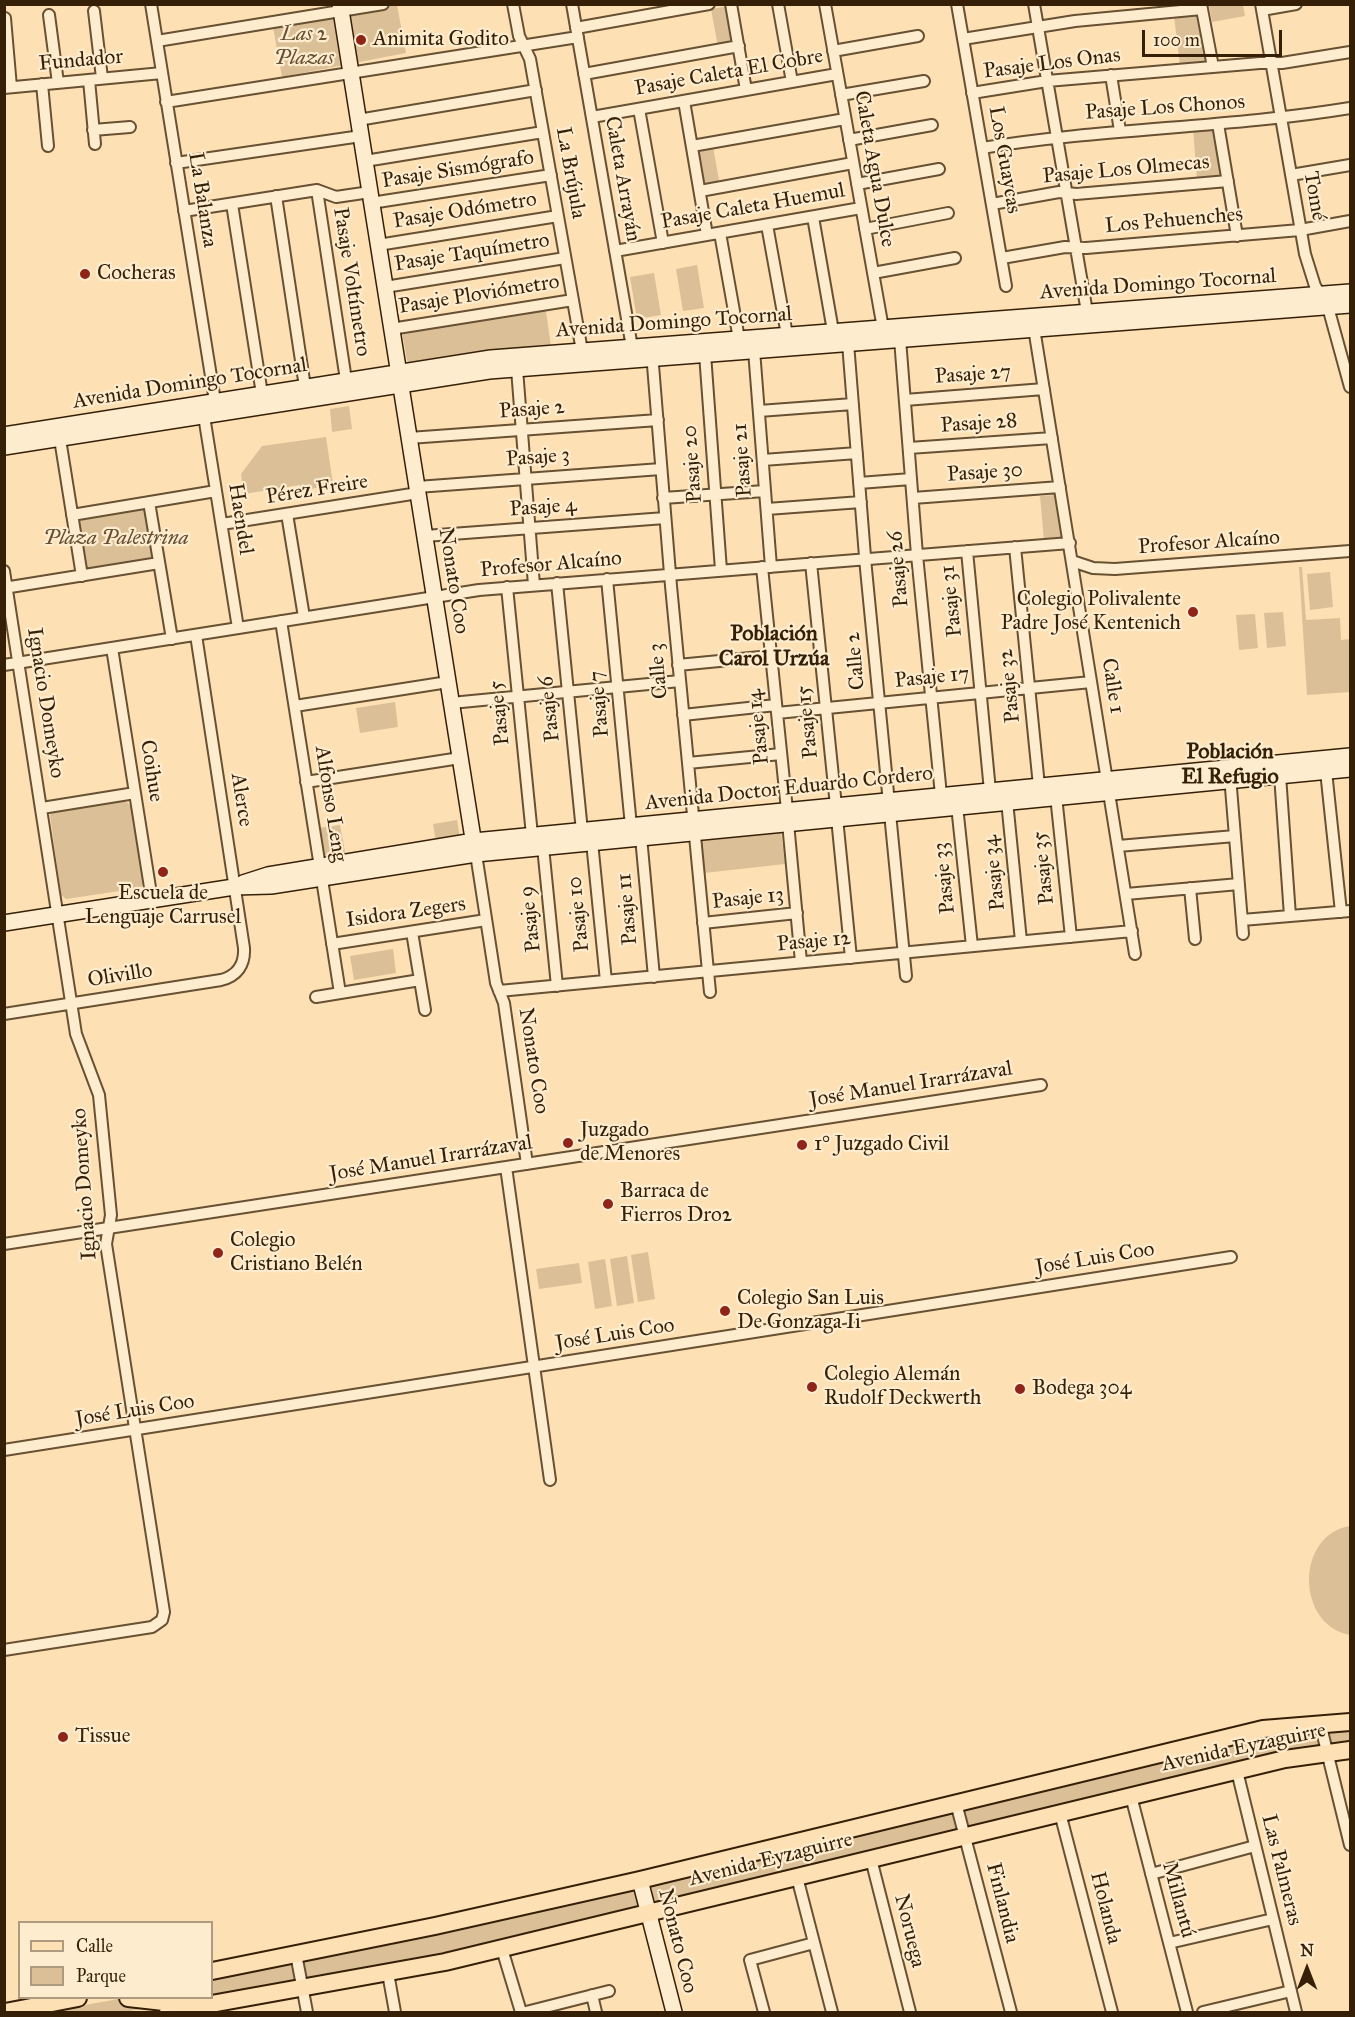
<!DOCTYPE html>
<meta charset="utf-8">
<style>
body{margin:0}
#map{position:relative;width:1355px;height:2017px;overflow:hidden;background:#fde1b5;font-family:"IM FELL Great Primer",serif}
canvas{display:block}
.frame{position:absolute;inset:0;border:6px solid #361f07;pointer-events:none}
.legend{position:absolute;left:18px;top:1921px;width:195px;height:78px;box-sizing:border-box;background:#feeccf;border:2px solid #ae9a7f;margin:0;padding:8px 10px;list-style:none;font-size:18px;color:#361f07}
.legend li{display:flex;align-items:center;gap:12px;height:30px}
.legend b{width:30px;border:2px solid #ae9a7f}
.north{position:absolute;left:1277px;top:1939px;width:60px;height:60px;-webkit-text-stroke:4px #feeccf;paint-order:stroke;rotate:0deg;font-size:16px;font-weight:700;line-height:24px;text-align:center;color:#361f07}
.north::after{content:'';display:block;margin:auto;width:21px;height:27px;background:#361f07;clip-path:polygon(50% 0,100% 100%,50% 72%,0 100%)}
.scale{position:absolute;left:1142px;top:30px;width:140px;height:27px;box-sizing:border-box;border:3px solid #361f07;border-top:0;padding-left:8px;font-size:18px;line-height:21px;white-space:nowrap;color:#361f07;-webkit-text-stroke:4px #feeccf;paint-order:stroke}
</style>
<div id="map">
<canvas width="1355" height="2017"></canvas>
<div class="frame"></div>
<ul class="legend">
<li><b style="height:8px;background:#fde1b5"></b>Calle</li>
<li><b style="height:16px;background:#dbc097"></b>Parque</li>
</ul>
<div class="north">N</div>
<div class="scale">100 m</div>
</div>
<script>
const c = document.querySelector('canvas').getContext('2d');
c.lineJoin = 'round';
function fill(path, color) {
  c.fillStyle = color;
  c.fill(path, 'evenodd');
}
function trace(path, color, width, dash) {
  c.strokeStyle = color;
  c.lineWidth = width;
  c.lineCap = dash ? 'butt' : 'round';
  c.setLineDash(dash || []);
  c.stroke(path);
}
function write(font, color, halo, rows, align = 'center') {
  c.font = font + ' "IM FELL Great Primer",serif';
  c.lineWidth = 4.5;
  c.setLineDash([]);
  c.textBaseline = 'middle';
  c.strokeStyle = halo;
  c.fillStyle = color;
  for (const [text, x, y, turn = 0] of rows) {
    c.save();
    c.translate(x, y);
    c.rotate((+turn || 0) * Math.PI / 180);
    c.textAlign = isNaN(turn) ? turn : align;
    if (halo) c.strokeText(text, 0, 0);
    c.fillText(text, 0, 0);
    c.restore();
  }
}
fill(new Path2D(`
 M397,5L406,53L282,77L273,27Z
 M1209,5H1243L1245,16L1212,22Z
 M729,6L736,44L718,47L711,9Z
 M1198,13L1208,64L1180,66L1174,16Z
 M1215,127L1222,179L1197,180L1193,129Z
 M713,147L720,185L701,188L694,150Z
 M697,265L704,308L683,311L676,269Z
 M654,273L661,315L637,319L630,277Z
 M546,311L551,346L408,366L402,332Z
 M349,406L352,429L332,432L330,409Z
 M326,437L333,484L302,491L300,485L244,494L241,474L262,446Z
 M1056,495L1062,539L1044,541L1040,496Z
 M145,506L156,559L88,572L84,569L76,518Z
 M1299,567H1302L1306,620L1340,618L1341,640L1350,639V692L1307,695Z
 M1330,572L1333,607L1310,610L1307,574Z
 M1283,612L1286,646L1267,648L1264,613Z
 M1255,614L1258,648L1239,650L1236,615Z
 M395,702L398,727L360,733L356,708Z
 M124,800L131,806L143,884L140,888L66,899L61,895L50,815L54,811Z
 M457,820L460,838L436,842L433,824Z
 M340,825L346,857L324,860L319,828Z
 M781,832L785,864L704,873L700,841Z
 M393,949L396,973L354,980L350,956Z
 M648,1252L655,1299L638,1302L631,1255Z
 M627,1256L634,1303L617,1306L610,1259Z
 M605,1259L612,1306L595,1309L588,1262Z
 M579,1263L582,1283L539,1289L536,1269Z
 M1350,1526V1635C1296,1625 1295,1535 1350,1526Z
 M1350,1728V1746L318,1982L212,1996V1980L655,1885L988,1800L1267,1734Z
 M124,1998H202L124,2012H46Z`), '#dbc097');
const street = new Path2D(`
 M151,4L215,401
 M513,4L519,36L530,59L582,351
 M572,4L633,353
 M731,4L746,90
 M778,4L792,82
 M825,4L884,334
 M957,4L1006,286
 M1034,4L1087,312
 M1201,4L1213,67
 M1261,4L1305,254L1315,286L1328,307L1350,387
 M1262,10L1296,4
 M94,11L102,78
 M49,15L58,83
 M5,18L11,87
 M576,28L709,4
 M963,39L1075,21L1202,9
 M157,41L383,4
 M833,51L918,36
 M584,74L739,46
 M1111,75L1120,131
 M89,80L95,144
 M42,84L48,146
 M4,88L162,73
 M972,93L1047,81L1260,63H1282L1350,52
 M841,95L924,81
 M684,101L707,235
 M166,102L578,37
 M639,109L663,243
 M592,117L837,74
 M358,120L536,90
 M1218,124L1237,236
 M93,130L130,127
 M849,140L932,125
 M692,146L845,119
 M982,148C1104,128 1228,128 1350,108
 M365,161L543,132
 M176,163L361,136
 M1291,175L1350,165
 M857,184L939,169
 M317,190L346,380
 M700,191L853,163
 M276,196L305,387
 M371,203L551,175
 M232,204L262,394
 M992,204L1059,192L1076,194L1228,181
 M184,211L317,190L336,197L370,192
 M813,217L833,331
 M767,225L787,335
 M865,229L948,213
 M720,233L739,339
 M378,245L558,216
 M615,251L861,208
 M1002,258L1065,247L1086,248L1300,230L1350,221
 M873,273L955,258
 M385,287L565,258
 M1033,322L1135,954
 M391,329L573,300
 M900,339L917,555L941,795
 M848,343L866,569L906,976
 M754,350L771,567
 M652,353L671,586L710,992
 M705,354L721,570
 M517,369L534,585
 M905,400L1044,389
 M759,411L853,404
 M204,416L238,628
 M409,438L658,420
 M60,439L82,576
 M909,448L1052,438
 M763,460L857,453
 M859,483L911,479
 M417,487L661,469
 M663,498L765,491
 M913,498L1060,487
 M149,502L172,639
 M767,509L861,502
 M287,514L304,617
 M72,515L216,491
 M222,524L418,493
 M425,536L665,518
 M1015,547L1039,786
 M967,551L990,791
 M1072,561L1093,568L1115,569L1350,551
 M811,563L836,806
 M762,567L787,810
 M4,571L76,1034L99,1095L111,1215L106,1244L164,1612L162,1620L152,1627L4,1650
 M607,579L631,826
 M557,583L582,831
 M507,587L532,835
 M4,588L159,563
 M281,621L340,993
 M112,648L152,900
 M4,665L479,590L1070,543
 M678,665L771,656
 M451,703L680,681
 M295,706L448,682
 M777,713L1091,682
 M683,715L776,705
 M688,763L781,754
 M1326,771L1341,912
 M1280,775L1290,916
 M1230,776L1243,934
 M306,782L460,758
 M1056,796L1071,937
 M1007,801L1021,941
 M957,806L972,946
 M42,808L135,793
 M837,818L851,958
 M788,823L801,962
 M641,837L654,977
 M592,842L606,981
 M1118,846L1235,836
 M543,847L557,986
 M476,854L496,983L504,1003L527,1164
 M1190,888L1195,939
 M1126,894L1239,884
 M1242,920L1350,911
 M703,923L797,913
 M412,932L425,1010
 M332,944L486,920
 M499,991L1132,931
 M316,997L420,980
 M4,1014L221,980C237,976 245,965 244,948L196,635
 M506,1167L550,1480
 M4,1244L1041,1085
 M4,1450L1231,1257
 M1320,1723L1350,1845
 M1237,1771L1296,2012
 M1131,1796L1187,2012
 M956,1803L1011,2012
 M1060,1813L1112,2012
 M871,1859L910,2012
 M1151,1874L1255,1846
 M797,1877L832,2012
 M1169,1943L1273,1919
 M502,1949L521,2012
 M296,1954L307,2012
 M388,1973L395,2012
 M592,1995L596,2012
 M165,2012L186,2009
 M526,2012L609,1991
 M764,2012L750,1960L814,1943
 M1203,2012L1291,1991`);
const secondary = new Path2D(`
 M340,4L475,851
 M4,435L491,358L1350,292
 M4,447L489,371L1350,305
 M243,883L268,875L474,841L1350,756
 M4,923L234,887L271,886L476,854L1350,769
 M640,1880L674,2012`);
const primary = new Path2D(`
 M212,1971L435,1926L640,1880L1263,1729L1350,1722
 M128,1998L200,2006L445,1962L1285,1759L1350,1750
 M5,2012L78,1998`);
trace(street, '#685032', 14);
trace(secondary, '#361f07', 18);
trace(primary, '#361f07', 20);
trace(street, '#feeccf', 10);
trace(secondary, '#feeccf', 15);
trace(primary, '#fde1b5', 16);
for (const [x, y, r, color] of [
 [361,40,6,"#8f2418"],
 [85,274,6,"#8f2418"],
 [1193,612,6,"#8f2418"],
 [163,872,6,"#8f2418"],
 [568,1143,6,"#8f2418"],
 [802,1145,6,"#8f2418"],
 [608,1204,6,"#8f2418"],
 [218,1253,6,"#8f2418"],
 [725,1311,6,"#8f2418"],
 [812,1387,6,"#8f2418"],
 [1020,1389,6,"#8f2418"],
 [63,1737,6,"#8f2418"]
]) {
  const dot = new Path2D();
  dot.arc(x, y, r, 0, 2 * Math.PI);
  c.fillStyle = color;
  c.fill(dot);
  trace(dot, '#feeccf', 2);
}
write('italic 21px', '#684f32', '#feeccf', [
 ["Las 2",304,35],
 ["Plazas",304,59],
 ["Plaza Palestrina",116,539]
]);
write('21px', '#361f07', '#feeccf', [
 ["Animita Godito",373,40],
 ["Cocheras",97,274],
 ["Colegio Polivalente",1181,600,"right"],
 ["Padre José Kentenich",1181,624,"right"],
 ["Escuela de",163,894,"center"],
 ["Lenguaje Carrusel",163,918,"center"],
 ["Juzgado",580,1131],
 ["de Menores",580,1155],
 ["1° Juzgado Civil",814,1145],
 ["Barraca de",620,1192],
 ["Fierros Dro2",620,1216],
 ["Colegio",230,1241],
 ["Cristiano Belén",230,1265],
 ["Colegio San Luis",737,1299],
 ["De Gonzaga Ii",737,1323],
 ["Colegio Alemán",824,1375],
 ["Rudolf Deckwerth",824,1399],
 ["Bodega 304",1032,1389],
 ["Tissue",75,1737]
], 'left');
write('21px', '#361f07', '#feeccf', [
 ["Fundador",81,61,-5],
 ["Pasaje Los Onas",1052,64,-7],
 ["Pasaje Caleta El Cobre",729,73,-10],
 ["Pasaje Los Chonos",1165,108,-4],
 ["Los Guaycas",1004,160,80],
 ["Caleta Agua Dulce",874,169,80],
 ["Pasaje Sismógrafo",458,170,-9],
 ["Pasaje Los Olmecas",1126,170,-5],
 ["La Brújula",570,173,80],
 ["Caleta Arrayán",622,179,80],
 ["Tomé",1314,196,80],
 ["La Balanza",202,200,81],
 ["Pasaje Caleta Huemul",753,207,-10],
 ["Pasaje Odómetro",465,211,-9],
 ["Los Pehuenches",1174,221,-5],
 ["Pasaje Taquímetro",472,253,-9],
 ["Pasaje Voltímetro",351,282,81],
 ["Avenida Domingo Tocornal",1158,285,-4],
 ["Pasaje Ploviómetro",479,295,-9],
 ["Avenida Domingo Tocornal",674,323,-4],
 ["Pasaje 27",973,375,-4],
 ["Avenida Domingo Tocornal",190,384,-9],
 ["Pasaje 2",532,410,-4],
 ["Pasaje 28",979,424,-4],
 ["Pasaje 3",538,458,-4],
 ["Pasaje 21",743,460,-94],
 ["Pasaje 20",693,464,-94],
 ["Pasaje 30",985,473,-4],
 ["Pérez Freire",317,490,-9],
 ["Pasaje 4",543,508,-4],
 ["Haendel",240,519,81],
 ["Profesor Alcaíno",1209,543,-4],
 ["Profesor Alcaíno",551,565,-5],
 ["Pasaje 26",899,569,-95],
 ["Nonato Coo",453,581,81],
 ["Pasaje 31",952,601,-96],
 ["Calle 2",856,661,-95],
 ["Calle 3",659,671,-95],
 ["Pasaje 17",932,678,-6],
 ["Pasaje 32",1010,686,-96],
 ["Calle 1",1112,686,81],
 ["Ignacio Domeyko",45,703,81],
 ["Pasaje 7",600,704,-95],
 ["Pasaje 6",550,709,-96],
 ["Pasaje 5",500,713,-96],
 ["Pasaje 15",808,722,-96],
 ["Pasaje 14",759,727,-96],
 ["Coihue",151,771,81],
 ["Avenida Doctor Eduardo Cordero",789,789,-6],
 ["Alerce",241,800,81],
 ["Alfonso Leng",330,804,81],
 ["Pasaje 35",1044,868,-96],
 ["Pasaje 34",995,873,-96],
 ["Pasaje 33",945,878,-96],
 ["Pasaje 13",748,899,-6],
 ["Pasaje 11",628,909,-95],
 ["Isidora Zegers",406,913,-8],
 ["Pasaje 10",579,914,-96],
 ["Pasaje 9",531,919,-96],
 ["Pasaje 12",814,942,-5],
 ["Olivillo",120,976,-9],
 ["Nonato Coo",533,1061,81],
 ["José Manuel Irarrázaval",911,1085,-9],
 ["José Manuel Irarrázaval",431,1159,-9],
 ["Ignacio Domeyko",85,1184,-94],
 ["José Luis Coo",1095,1259,-9],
 ["José Luis Coo",615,1335,-9],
 ["José Luis Coo",135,1411,-9],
 ["Avenida Eyzaguirre",1244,1748,-12],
 ["Avenida Eyzaguirre",771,1860,-14],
 ["Las Palmeras",1281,1870,76],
 ["Millantú",1178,1900,75],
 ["Finlandia",1002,1903,76],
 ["Holanda",1105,1908,76],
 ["Noruega",909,1931,76],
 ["Nonato Coo",677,1941,76]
]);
write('bold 22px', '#361f07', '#feeccf', [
 ["Población",774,635],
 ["Carol Urzúa",774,660],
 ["Población",1230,753],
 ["El Refugio",1230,778]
]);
</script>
